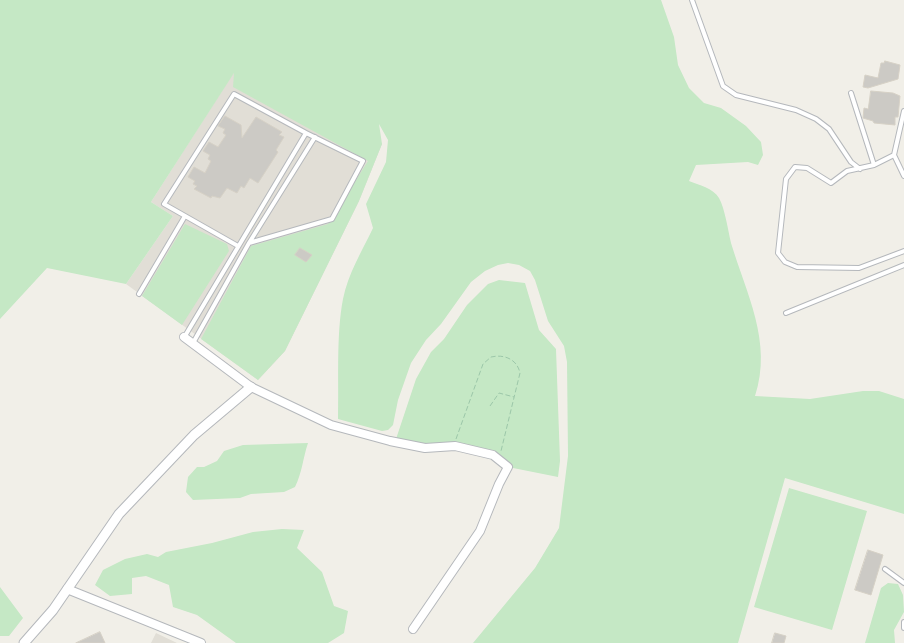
<!DOCTYPE html>
<style>
body{margin:0}
canvas{display:block;background:#f1efe8}
</style>
<canvas width="904" height="643"></canvas>
<script>
const c = document.querySelector('canvas').getContext('2d');
c.lineJoin = 'round';
function fill(path, color) {
  c.fillStyle = color;
  c.fill(path, 'evenodd');
}
function trace(path, color, width, dash) {
  c.strokeStyle = color;
  c.lineWidth = width;
  c.lineCap = dash ? 'butt' : 'round';
  c.setLineDash(dash || []);
  c.stroke(path);
}
fill(new Path2D(`
 M234,72L382,144L359,201L285,351L258,380L126,284L173,216L151,202Z
 M156,633L177,643H151Z`), '#e1ded6');
fill(new Path2D(`
 M0,0H661L674,37L678,65L689,88L704,103L721,108L746,126L761,142L763,155L758,165L748,162L696,165L689,181C699,185 713,188 719,198C725,209 728,230 731,243C746,293 773,342 755,396L810,399L863,391H879L904,399V514L785,478L738,643H473L535,568L559,528L568,456L567,362L564,346L548,321L535,280L530,271L519,265L508,263L498,265L485,271L471,282L441,324L426,340L411,363L398,400L393,425L388,430L382,431L338,419C339,382 336,335 343,299C348,274 362,251 373,228L366,204L386,162L388,140L379,124L382,144L359,201L285,351L258,380L201,339L251,246L328,224L368,161L233,87L234,73L151,202L173,216L126,284L47,268L0,319Z
 M185,224L227,244L229,251L182,325L142,296Z
 M499,280L525,283L539,330L556,349L560,461L558,477L508,467L493,455L455,446L425,448L395,442L416,379L431,352L444,339L467,305L488,284Z
 M308,443C303,458 302,473 295,487L284,492L251,494L240,498L193,500L186,492L188,477L197,467H204L217,461L224,451L243,445Z
 M789,488L867,511L832,630L754,607Z
 M282,529L304,530L297,548L322,572L334,606L348,611L344,633L328,643H236L197,615L173,607L169,585L146,576L132,578V594L110,596L95,585L103,570L125,559L147,554L158,557L166,552L212,543L253,532Z
 M888,583L898,584L903,595L904,612L894,630L895,643H865L881,588Z
 M0,587L23,618L9,636H0Z`), '#c5e8c5');
const building = new Path2D(`
 M885,61L900,65L898,79L868,88L863,87L865,75L878,78L881,63H884Z
 M871,91L893,93L900,96L898,117H895V125L874,123L873,121L863,118L864,108L868,109Z
 M225,116L241,125L242,138L256,117L282,132L279,135L284,137L276,150L278,152L258,183L250,178L244,188L241,186L237,193L227,188L220,198L212,196L211,198L194,189L197,186L193,184L195,181L188,177L194,167L205,173L211,161L208,159L210,155L203,151L209,142L218,147L226,135L223,133L225,129L218,126Z
 M300,248L312,255L306,262L295,255Z
 M868,550L883,555L871,595L855,590Z
 M100,632L105,643H76Z
 M775,633L786,636L784,643H772Z`);
fill(building, '#cccac5');
trace(building, '#d6d1c6', 1);
const service = new Path2D(`
 M692,0L723,86L736,95L796,110L816,119L829,129L851,162L860,169
 M851,93L874,165L894,155
 M904,111L894,155L904,176
 M874,165L847,171L831,183L807,168L795,167L786,179L778,253L785,262L797,267L859,268L904,251
 M249,243L315,137
 M238,246L164,204L234,94L306,133
 M139,294L185,216
 M786,313L904,265
 M185,336L306,133L363,161L332,219L249,243L193,343
 M885,569L904,583
 M904,622V628`);
const minor = new Path2D(`
 M184,337L251,387L331,425L390,441L425,448L455,446L493,455L508,467L499,484L480,531L413,629
 M67,589L201,643`);
const tertiary = new Path2D(`
 M24,643L53,610L119,514L194,435L251,387`);
trace(service, '#b5b8bc', 6);
trace(minor, '#b5b8bc', 10);
trace(tertiary, '#b5b8bc', 11);
trace(new Path2D(`
 M490,406L499,393L514,397
 M456,439L483,364L491,357C504,354 517,359 520,373L501,451`), '#9cc7a9', 1, [5, 2.5]);
trace(service, '#fff', 4);
trace(minor, '#fff', 8);
trace(tertiary, '#fff', 9);
</script>
